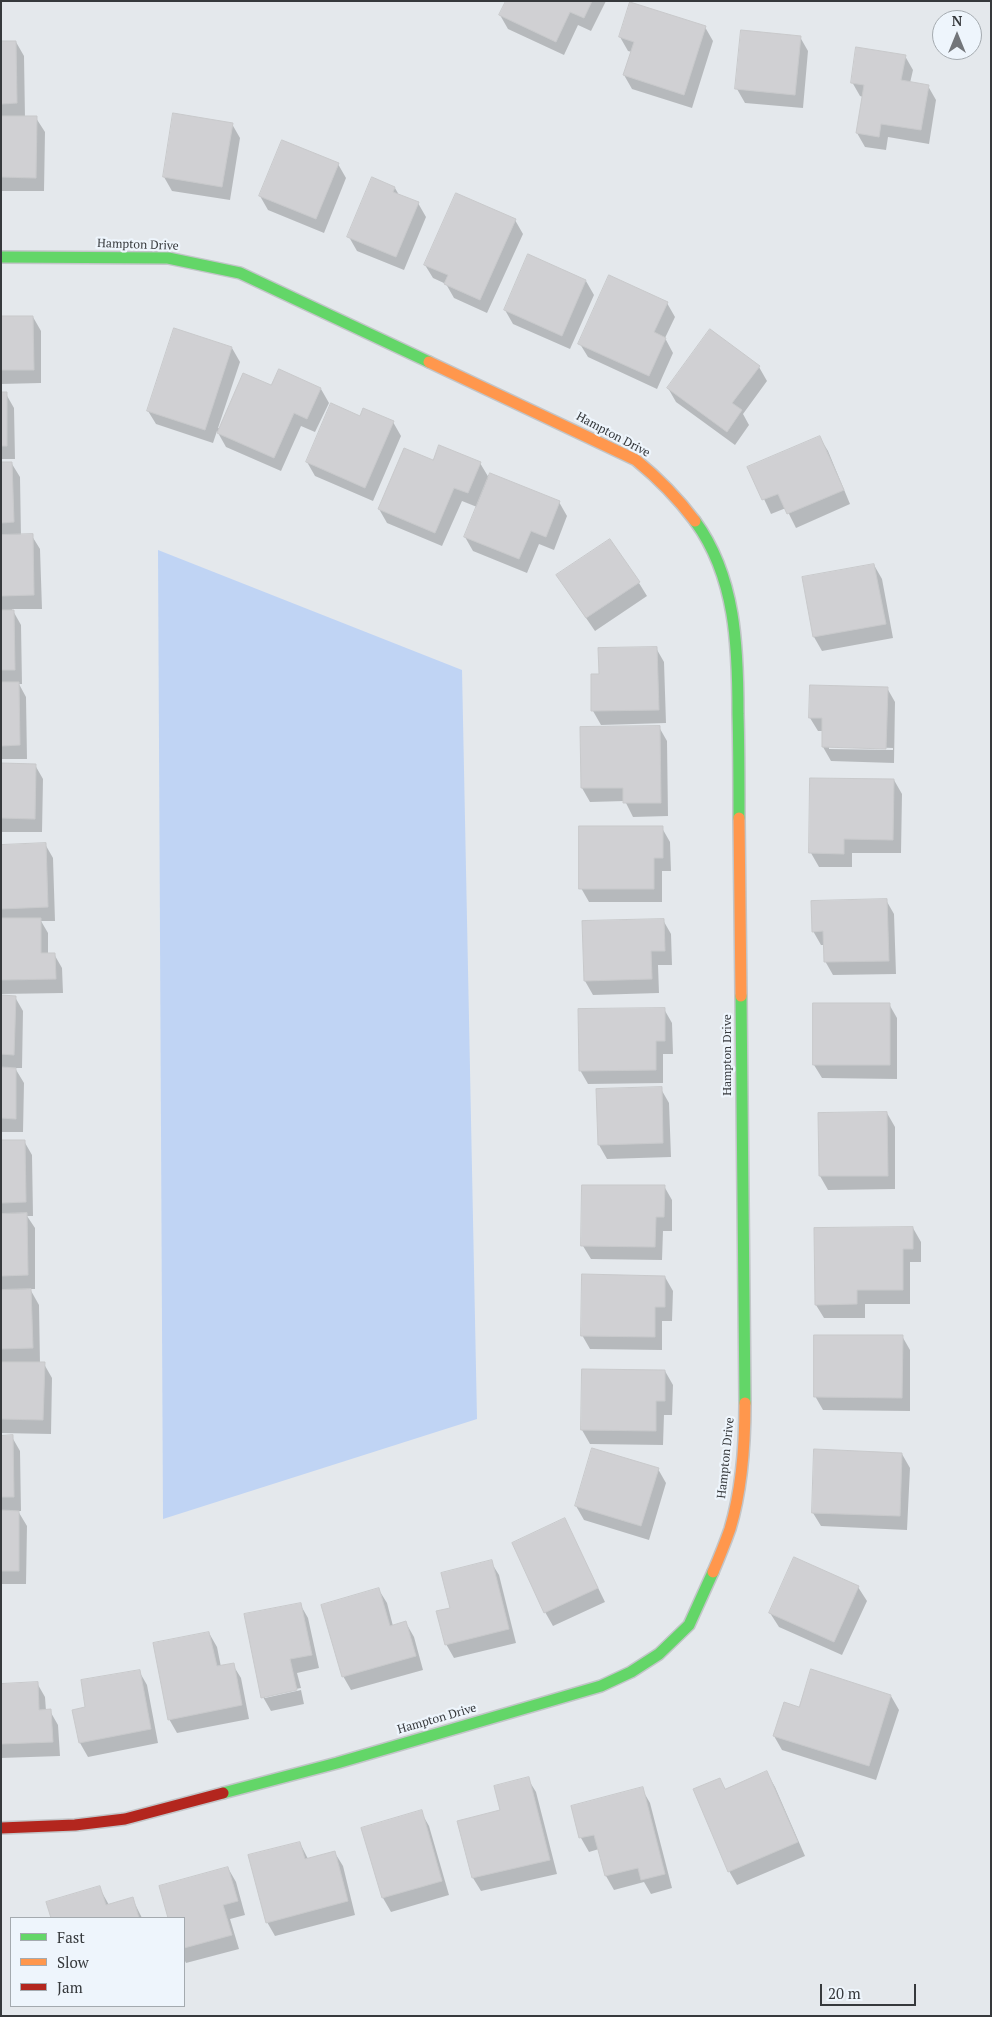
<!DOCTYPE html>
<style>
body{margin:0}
#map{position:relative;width:992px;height:2017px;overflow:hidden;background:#e4e8ec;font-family:"PT Serif",serif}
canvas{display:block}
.frame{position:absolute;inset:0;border:2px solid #36393c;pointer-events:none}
.legend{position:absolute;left:10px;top:1917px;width:175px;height:90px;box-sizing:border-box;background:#eef5fc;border:1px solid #a4aaaf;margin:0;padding:6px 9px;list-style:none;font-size:15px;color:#36393c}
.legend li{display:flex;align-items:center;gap:10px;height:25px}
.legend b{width:25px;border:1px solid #a4aaaf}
.north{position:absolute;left:932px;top:10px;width:50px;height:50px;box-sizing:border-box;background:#eef5fc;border:1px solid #a4aaaf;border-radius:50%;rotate:0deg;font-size:14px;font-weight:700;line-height:20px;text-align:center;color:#36393c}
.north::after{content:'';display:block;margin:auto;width:18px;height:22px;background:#73767a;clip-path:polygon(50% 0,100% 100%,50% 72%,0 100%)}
.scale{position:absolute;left:820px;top:1984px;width:96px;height:22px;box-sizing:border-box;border:2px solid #36393c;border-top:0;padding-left:6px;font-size:15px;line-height:18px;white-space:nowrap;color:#36393c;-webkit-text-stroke:4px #eef5fc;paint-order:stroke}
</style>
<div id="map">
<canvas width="992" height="2017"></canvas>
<div class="frame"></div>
<ul class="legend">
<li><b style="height:6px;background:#63d668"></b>Fast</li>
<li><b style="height:6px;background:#ff974d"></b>Slow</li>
<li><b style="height:6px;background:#b3261e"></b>Jam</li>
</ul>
<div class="north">N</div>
<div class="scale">20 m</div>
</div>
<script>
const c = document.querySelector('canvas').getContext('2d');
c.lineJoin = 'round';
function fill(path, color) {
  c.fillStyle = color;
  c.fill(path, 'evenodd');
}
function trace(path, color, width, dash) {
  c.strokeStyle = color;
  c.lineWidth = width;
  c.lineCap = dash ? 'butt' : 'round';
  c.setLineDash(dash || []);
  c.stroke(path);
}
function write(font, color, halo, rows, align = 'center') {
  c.font = font + ' "PT Serif",serif';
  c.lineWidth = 4.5;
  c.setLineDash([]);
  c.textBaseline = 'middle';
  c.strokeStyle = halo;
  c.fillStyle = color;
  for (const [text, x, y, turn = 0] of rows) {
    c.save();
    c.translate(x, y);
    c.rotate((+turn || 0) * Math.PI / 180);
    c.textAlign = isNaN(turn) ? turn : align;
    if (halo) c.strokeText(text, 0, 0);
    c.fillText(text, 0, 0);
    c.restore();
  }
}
fill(new Path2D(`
 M158,550L462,670L477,1419L163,1519Z`), '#c0d4f4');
fill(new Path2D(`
 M507,1H606L591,31L578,25L564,55L508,29L500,15Z
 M705,27L713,41L692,108L632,89L624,75L632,52L628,51L620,37Z
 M800,37L808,51L803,108L745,103L737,89Z
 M16,42L24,56L25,118H36L45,132L44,191H1V43Z
 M905,56L913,70L910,83L928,86L936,100L929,144L888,137L886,150L865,147L857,133L863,97L860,96L852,82Z
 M232,124L240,138L230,200L172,191L164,177Z
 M338,164L346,178L324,233L268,210L260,196Z
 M395,188L399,195L418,203L426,217L404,270L357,251L349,237Z
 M515,220L523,234L487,313L454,298L446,284L433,278L425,265Z
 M586,281L594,295L570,349L513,324L505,310Z
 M667,303L675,317L665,338L673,353L657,389L588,357L580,344Z
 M33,317L41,331V383L1,384V318Z
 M232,348L240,362L218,428H220L272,387L279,371L321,389L329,403L315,432L301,426L281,471L226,447L217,431L213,443L156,424L148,411Z
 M759,367L767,381L743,414L749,425L735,445L676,402L668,388Z
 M1,394H6L14,408L15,459H1Z
 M360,417L393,422L401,436L373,501L315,476L307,462Z
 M820,438L828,451L850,504L796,528L786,508L771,514L749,467Z
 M434,462L480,463L489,478L559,502L567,516L554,550L539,544L527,573L473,551L465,537L477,507L462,501L442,546L387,523L379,509Z
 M1,464H12L20,477L21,536H32L40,549L42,609H12L21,625L22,684H19L26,697L27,759H1Z
 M874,565L882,579L893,638L822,651L814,637L803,578Z
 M639,583L647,596L595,631L566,589Z
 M656,648L664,662L666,723L601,725L593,711L592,675H600Z
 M887,688L895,702L894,763L831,761L823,747V731H818L810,718ZM829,746L893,748V750L829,749Z
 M659,727L667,741L668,816L633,817L625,801L590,802L582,788Z
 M1,764L35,765L43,779L42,832H1Z
 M894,780L902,794L901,853H852V867H819L811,853Z
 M662,828L670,842L671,871H662V902H589L581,888Z
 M45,844L53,858L55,921H41L48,933V954H54L62,968L63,993L1,994V846Z
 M886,900L894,914L896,974L833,975L825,961V945H821L813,931Z
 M663,920L671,934L672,965H658L659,993L593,995L585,981Z
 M1,997H15L23,1011L22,1068H15L24,1083L23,1132H1Z
 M889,1004L897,1018V1079L822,1078L814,1065Z
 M664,1009L672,1023L673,1054H663V1083L588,1084L580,1070Z
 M661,1089L669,1103L671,1157L607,1159L599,1145L598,1090Z
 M887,1113L895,1127V1189L828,1190L820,1176Z
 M24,1141L32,1155L33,1216H27L35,1228V1289H30L39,1305L40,1364H44L52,1378L51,1434L1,1433V1142Z
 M664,1186L672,1200V1231H663L662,1260L591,1259L583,1246Z
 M913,1228L921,1242V1262H910V1304H865V1318H824L816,1305Z
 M665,1277L673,1291L672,1321H662V1350L590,1349L582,1335Z
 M902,1336L910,1350V1411L823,1410L815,1396Z
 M665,1371L673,1385L672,1415H664L663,1445L590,1444L582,1430Z
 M1,1437H12L20,1451L21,1511H18L27,1526L26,1584H1Z
 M902,1454L910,1468L907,1530L821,1526L813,1513Z
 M658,1469L666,1483L649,1540L584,1520L576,1506Z
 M565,1520L605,1602L553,1626L545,1612Z
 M795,1559L858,1587L867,1601L842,1655L779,1627L770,1613Z
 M491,1562L499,1575L516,1643L454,1658L446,1644L452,1609Z
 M379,1590L387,1603L393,1626L406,1623L414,1637L423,1670L351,1690L343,1676Z
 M300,1604L308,1618L319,1668L297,1673L301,1688L265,1695V1698L301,1690L304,1704L271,1711L263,1697Z
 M209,1633L217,1647L221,1667L233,1665L241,1678L249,1719L177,1733L169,1719Z
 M139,1671L147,1685L158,1743L88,1757L80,1743Z
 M37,1683L45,1697L46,1711H50L58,1725L60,1756L1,1758V1685Z
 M891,1696L899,1710L876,1780L782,1750L774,1736L800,1709Z
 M767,1773L775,1787L805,1856L737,1885L729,1871L719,1779L726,1790Z
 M528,1779L536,1792L557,1874L481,1891L473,1878Z
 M642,1789L650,1803L672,1888L651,1894L644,1882L614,1890L606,1876L599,1849L589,1852L581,1838L573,1806Z
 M421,1812L429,1826L449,1895L391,1912L383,1898L363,1829Z
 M300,1843L308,1859L335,1853L343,1866L355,1915L275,1936L267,1922Z
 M228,1868L236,1882L245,1915L230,1919L239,1949L186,1963L184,1959V1918H170L161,1886Z
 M99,1887L109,1905L132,1898L142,1918H52L47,1903Z`), '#0003');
const building = new Path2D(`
 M506,1H592L584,18L570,12L556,42L499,15Z
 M630,2L706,26L684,95L623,75L634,42L619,37Z
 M741,30L801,36L795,95L735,89Z
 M1,41H16L17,103L1,104Z
 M856,47L906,55L901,80L929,85L921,130L881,124L879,137L856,133L864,85L851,83Z
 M173,113L233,123L222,187L163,177Z
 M1,116H37L36,178L1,177Z
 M282,140L339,163L316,219L259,196Z
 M372,177L395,187L393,192L419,202L396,257L347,237Z
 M456,193L516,219L480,300L444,284L448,275L424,265Z
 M528,254L586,280L562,336L504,310Z
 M609,275L668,302L654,332L666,338L649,376L578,344Z
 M1,316H33L34,370H1Z
 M174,328L232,347L205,430L147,411Z
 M710,329L760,366L732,403L742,410L727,432L667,388Z
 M279,369L321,388L307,419L294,413L274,458L217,433L243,373L271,385Z
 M1,392H7V446H1Z
 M331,403L360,416L363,408L394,421L365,488L306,462Z
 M820,436L844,490L787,514L778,494L762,500L747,467Z
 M439,445L481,462L468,493L454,488L435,533L378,509L404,448L433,460Z
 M1,462H12L14,522L1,523Z
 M490,473L560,501L546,537L531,531L519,559L464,537Z
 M33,534L34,595L1,596V535Z
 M610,539L640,582L586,618L556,575Z
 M874,564L886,624L813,637L802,577Z
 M1,610H14L15,670H1Z
 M657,647L659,710L591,711V674H599L598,648Z
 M1,682H19L20,745L1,746Z
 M810,685L888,687L886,749L822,747V718H809Z
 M660,726L661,803H623V788H581L580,727Z
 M1,763L36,764L35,819L1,818Z
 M810,778L894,779L893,840L844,839V854L809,853Z
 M579,826H663V858H654V889H579Z
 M46,843L48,907L1,909V845Z
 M887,899L889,961L824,962L823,931L812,932L811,901Z
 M1,918H41V953H55L56,979L1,980Z
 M664,919L665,951H651L652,979L584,981L582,921Z
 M1,995L16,996L14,1055L1,1054Z
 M813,1003H890V1065H813Z
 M665,1008V1041H656V1070L579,1071L578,1009Z
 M1,1067L16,1068V1119L1,1118Z
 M662,1087L663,1143L598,1145L596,1089Z
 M887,1112L888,1176H819L818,1113Z
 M1,1140H25L26,1202L1,1203Z
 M582,1185H665L664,1217H656L655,1247L581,1246Z
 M27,1213L28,1275L1,1276V1214Z
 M913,1227V1249H903V1290H857V1304L815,1305L814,1228Z
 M582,1274L665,1276V1307H655V1337L581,1336Z
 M31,1289L33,1348L1,1349V1290Z
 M814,1335H903L902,1398L814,1397Z
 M1,1362H45L43,1420L1,1419Z
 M582,1369L665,1370V1401H656V1431L581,1430Z
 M13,1435L14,1497H1V1436Z
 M592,1448L659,1468L641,1526L575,1506Z
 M814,1449L902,1453L900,1516L812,1513Z
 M1,1510L19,1511V1571H1Z
 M565,1518L598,1588L544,1613L512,1543Z
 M794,1557L859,1586L834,1642L769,1613Z
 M492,1560L509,1629L445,1645L436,1611L450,1608L441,1573Z
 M379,1588L390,1626L406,1621L416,1656L342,1677L321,1605Z
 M301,1603L312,1655L290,1659L297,1690L261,1698L244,1614Z
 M209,1632L217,1666L234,1663L242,1705L168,1720L153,1643Z
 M811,1669L891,1695L869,1766L773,1736L784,1702L799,1707Z
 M140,1670L151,1729L79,1743L72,1710L85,1707L81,1680Z
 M38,1682L39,1710L51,1709L53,1742L1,1744V1684Z
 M767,1771L798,1842L728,1872L693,1789L720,1778L725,1789Z
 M529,1777L550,1860L472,1878L457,1821L500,1810L494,1786Z
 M643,1787L665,1874L641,1880L638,1868L605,1876L594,1835L579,1838L571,1806Z
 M422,1810L442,1881L382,1898L361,1828Z
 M300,1842L305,1859L335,1851L348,1901L266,1923L248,1855Z
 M228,1867L238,1901L223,1905L232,1935L184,1948V1918H168L159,1886Z
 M100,1886L106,1905L133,1897L139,1918H51L46,1902Z`);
fill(building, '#d0d0d3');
trace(building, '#c8c9cb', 1);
const fast = new Path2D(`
 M1,257L168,258L240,273L429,362
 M695,521C736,577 738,647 738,714C739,749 739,783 739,818
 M741,996L745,1403
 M223,1793L337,1763L601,1686L631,1672L659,1654L689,1625L713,1572`);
const slow = new Path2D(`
 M429,362L636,460C658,478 677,497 695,521
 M739,818L741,996
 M713,1572C719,1558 725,1543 730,1529C742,1489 745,1444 745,1403`);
const jam = new Path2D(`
 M1,1828L75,1825L125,1819L223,1793`);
trace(fast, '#c2c5c8', 14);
trace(slow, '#c2c5c8', 14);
trace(jam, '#c2c5c8', 14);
trace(fast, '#63d668', 11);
trace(slow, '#ff974d', 11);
trace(jam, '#b3261e', 11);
write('12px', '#36393c', '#eef5fc', [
 ["Hampton Drive",138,245,2],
 ["Hampton Drive",613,435,28],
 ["Hampton Drive",728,1055,-90],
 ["Hampton Drive",726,1458,-84],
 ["Hampton Drive",437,1719,-16]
]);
</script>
